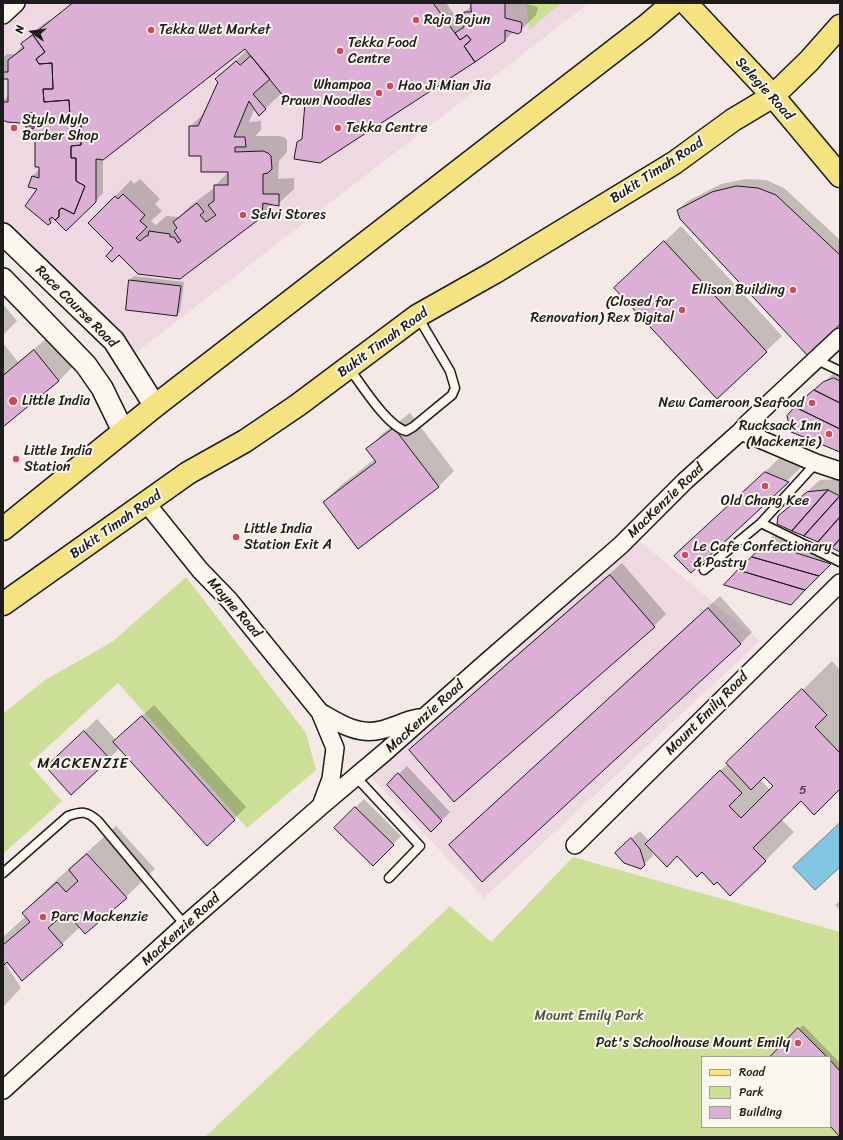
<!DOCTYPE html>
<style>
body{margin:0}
#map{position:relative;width:843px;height:1140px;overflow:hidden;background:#f5e9e7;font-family:Sriracha,sans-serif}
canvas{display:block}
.frame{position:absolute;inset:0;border:4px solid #1c1c1c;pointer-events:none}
.legend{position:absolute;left:701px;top:1056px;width:130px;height:72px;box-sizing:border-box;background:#fbf7ec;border:1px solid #a29f99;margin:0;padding:5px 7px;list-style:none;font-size:12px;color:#1c1c1c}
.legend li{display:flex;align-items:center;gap:8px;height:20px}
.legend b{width:20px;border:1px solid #a29f99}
.north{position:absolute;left:12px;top:12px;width:40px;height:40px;-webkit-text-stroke:3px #fbf7ec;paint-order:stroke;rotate:283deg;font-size:11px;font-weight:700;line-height:16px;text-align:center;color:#1c1c1c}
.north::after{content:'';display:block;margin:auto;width:14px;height:18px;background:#1c1c1c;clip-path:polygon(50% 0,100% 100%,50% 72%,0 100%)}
</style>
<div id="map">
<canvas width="843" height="1140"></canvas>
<div class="frame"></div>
<ul class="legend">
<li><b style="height:5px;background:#f5e381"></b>Road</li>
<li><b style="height:11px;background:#cbe096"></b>Park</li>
<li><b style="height:11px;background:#dcb0d5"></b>Building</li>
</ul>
<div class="north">N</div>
</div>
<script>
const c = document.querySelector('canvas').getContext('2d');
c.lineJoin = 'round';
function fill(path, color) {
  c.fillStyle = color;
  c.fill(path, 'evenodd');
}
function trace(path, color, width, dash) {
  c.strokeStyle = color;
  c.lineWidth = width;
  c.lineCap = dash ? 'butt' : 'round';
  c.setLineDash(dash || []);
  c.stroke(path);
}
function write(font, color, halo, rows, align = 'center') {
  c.font = font + ' Sriracha,sans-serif';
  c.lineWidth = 4;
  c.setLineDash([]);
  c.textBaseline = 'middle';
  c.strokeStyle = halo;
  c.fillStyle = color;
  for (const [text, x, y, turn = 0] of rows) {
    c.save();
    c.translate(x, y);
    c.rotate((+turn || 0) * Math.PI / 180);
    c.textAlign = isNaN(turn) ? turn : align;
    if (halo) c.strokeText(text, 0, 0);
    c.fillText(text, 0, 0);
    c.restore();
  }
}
fill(new Path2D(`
 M3,3H589L120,365L3,233Z
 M638,540L760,641L484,898L370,775Z`), '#eed8e2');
fill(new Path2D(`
 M526,3H561L529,30Z
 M186,577L306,733L316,770L247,828L118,683L29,764L62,801L3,854V714L45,680L112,642Z
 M573,857L840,932V1137H205L450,906L491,942ZM702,1057H830V1127H702Z`), '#cbe096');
const water = new Path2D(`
 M840,823V867L815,890L793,867Z`);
fill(water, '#82c6e3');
trace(water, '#598293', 1);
fill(new Path2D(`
 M73,3H446L463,26L465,24V12L472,5V3H524L537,7L538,8L536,15L520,31L513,32L505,40L298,143L304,137L306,102L282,93L259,114L255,108L249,122L261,121V130L255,136H279L284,137L287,140V152L279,161L278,179L294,178V189L278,204H273L261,216L179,278L114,248L89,223L131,180L134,184L140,179L160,199L155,204L162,211L151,221L156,225L166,216L179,217L190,206L214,188L215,190V186L229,171L202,155L190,127L206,111L219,82L216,79L247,50L245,47L103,158V193L95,202L55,218L48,224L39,189L32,176L40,169L36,133L32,138L27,126L35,118V112H31L21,122L3,118V101L9,95V78H3V58L7,54H15L23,45L22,44L38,28L49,20L50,21Z
 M746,179L766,180L784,188L840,240V323L678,210L686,202L721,184Z
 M681,226L782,336L717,398L631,273Z
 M134,276L184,282L180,311L177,315L130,280Z
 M3,304L17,321L3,335Z
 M51,335L74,365L59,381L3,426V343L18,362Z
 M840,367V450L804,401Z
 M410,413L454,471L438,487L324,502L340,486L375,459L368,449L383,433Z
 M788,450L810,459L691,572L676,556Z
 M840,479V551L779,517L820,480Z
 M774,535L838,556L790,604L726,584Z
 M622,563L666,614L654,626L410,750L422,738Z
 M720,596L752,632L740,644L462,833Z
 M832,661L840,670V788L801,799L781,819L794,832L765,861L717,881L677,855L651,849L653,856L641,867L624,845L640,831L649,841ZM764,775L774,786L770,790L760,779Z
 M154,705L246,807L234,819L120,748L72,793L59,755L97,719L116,740Z
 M407,766L450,812L431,831L388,785Z
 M364,799L401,836L373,865L335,828Z
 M116,826L155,869L126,897L80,927L62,944L23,979L7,961L5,963L21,988L3,1007V937L26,916L23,913L52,884Z
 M840,901V910L835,905Z
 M803,1025L840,1063V1135L830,1125V1057H771Z`), '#0003');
const building = new Path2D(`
 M73,3H433L460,40L467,35L471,40L464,46L475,62L320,163L294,159L297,142L302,139L305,103L291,102L284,97L245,49L103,160L96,159V202L66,231L55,220L59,217V210L62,208L74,214L85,186L76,181V158H71V146L81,145V116L70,117L69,100L44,102L43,89H53L52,63L39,64L36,59L45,52L33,35Z
 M471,3H505V18L521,22L522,24L521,32L518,34L505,30V41L475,62L464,46L471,40L467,35L460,40L455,33L464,27V12H471Z
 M33,35L45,52L36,59L39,64L52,63L53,89H43L44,102L69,100L70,117L81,116V145L71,146V158H76V181L85,186L74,214L62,208L59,210V217L55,220L52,217L49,219L51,223L48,225L25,206L37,189L28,187L32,176L39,178V167H35V135H32V138L26,139V126H32V129L34,128V113H25L26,117L21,123L7,122L3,120V102H8V79H3V72H8V60L24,48L21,44Z
 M251,56L270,79L253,94L266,109L259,116L249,101L234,137H245L246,147H235V152L263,151L268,153L271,156L272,169L268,173L263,174V194H279V206L263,203L262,217L180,279L138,274L119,255L112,262L106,256L113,248L88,223L115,196L118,199L123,194L145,215L140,221L147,227L136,238L140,241L146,236H148L149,231L170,234V237H174L178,243L181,241L174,231L177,228L173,222L197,203L204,212L200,215L206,222L216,215L208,205L214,201V185H228V172H201V156H189V126H198L218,82L215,79L236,61L240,65Z
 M737,186L758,188L776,195L840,255V324L809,357L680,219L677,210L712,192Z
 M664,241L767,352L717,399L614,288Z
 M129,280L181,286L177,316L126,310Z
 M34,350L59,381L3,427V376Z
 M834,378L840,381V403L814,390L823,382Z
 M814,390L840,403V429L795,407Z
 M795,407L840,429V452L791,432L787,416Z
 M394,428L439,487L358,549L323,502L376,462L366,449Z
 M765,472L789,482L691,573L674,556Z
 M828,490L840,496L804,536L792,531Z
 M828,490L792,531L777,524L778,516L807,492Z
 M840,496V517L818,542L804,536Z
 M840,517V539L832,548L818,542Z
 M840,539V552L832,548Z
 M765,543L831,564L819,576L752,557Z
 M752,557L819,576L805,590L738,570Z
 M738,570L805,590L791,605L724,585Z
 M610,575L655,627L454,802L409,750Z
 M708,608L741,644L482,882L449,845Z
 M802,689L827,715L815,727L840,753V789L814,815L801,801L753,848L766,861L730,896L717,882L714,885L702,872L697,877L677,856L667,867L645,844L720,770L742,793L729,806L741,818L773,786L764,777L751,790L726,763Z
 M142,716L235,820L207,846L113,742Z
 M84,731L110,759L71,795L46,767Z
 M398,773L442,821L431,832L387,785Z
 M355,807L394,845L373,866L334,828Z
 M631,838L640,849L645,865L641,869L624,863L615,853Z
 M87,854L127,898L85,934L66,912L48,928L63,945L22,981L7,962L3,966V945L30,922L22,913L57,882L66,892L78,881L69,870Z
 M798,1028L827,1057H770Z
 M830,1060L840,1071V1137L830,1126Z`);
fill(building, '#dcb0d5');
trace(building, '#1c1c1c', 1);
const service = new Path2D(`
 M815,359L840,371
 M349,368C361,384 387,426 406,431L413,427L452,395L455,388L450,371L418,317
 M761,523L840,562
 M704,570L761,523L816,463
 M356,777L420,846L389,878
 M3,873L68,816C82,811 87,811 98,821L185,925`);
const minor = new Path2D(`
 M3,15L16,3
 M741,431L816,463L840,471
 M147,504L200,570L230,601L320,712L335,748L331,779L321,806
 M320,712C339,723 358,736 381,730C394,727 406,720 419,718
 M575,845L840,583
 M3,1090L185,925L321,806L385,752L482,666L621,545L685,481L741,431L747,424L840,337`);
const tertiary = new Path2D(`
 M3,234L114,341L155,406
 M3,279L86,365L102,388L123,431`);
const primary = new Path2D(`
 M686,3L773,96L840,176`);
const trunk = new Path2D(`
 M3,529L155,406L646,26L673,3
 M3,604L188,473L245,441L298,405L417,316L495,272L674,163L733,120L773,96L809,61L840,26`);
trace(service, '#1c1c1c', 11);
trace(minor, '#1c1c1c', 20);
trace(tertiary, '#1c1c1c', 24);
trace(primary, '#1c1c1c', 25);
trace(trunk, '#1c1c1c', 25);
trace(service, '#fbf7ec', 8);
trace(minor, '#fbf7ec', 17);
trace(tertiary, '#fbf7ec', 21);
trace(primary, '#f5e381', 22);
trace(trunk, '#f5e381', 22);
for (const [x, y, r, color] of [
 [416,20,4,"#d1495b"],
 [151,30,4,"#d1495b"],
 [340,51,4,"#d1495b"],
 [390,86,4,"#d1495b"],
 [379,93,4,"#d1495b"],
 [14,128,4,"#d1495b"],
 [338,128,4,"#d1495b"],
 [243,215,4,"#d1495b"],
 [793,290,4,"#d1495b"],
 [682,310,4,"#d1495b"],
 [13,401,5,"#d1495b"],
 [812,403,4,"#d1495b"],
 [829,434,4,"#d1495b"],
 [16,459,4,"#d1495b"],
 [765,486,4,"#d1495b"],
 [236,537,4,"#d1495b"],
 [685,555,4,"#d1495b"],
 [43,917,4,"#d1495b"],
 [798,1043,4,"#d1495b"]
]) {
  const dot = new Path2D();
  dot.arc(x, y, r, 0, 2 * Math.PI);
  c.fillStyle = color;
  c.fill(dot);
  trace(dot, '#fbf7ec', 1.5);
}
write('12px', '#4c414a', null, [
 ["5",803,791]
]);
write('14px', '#1c1c1c', '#fbf7ec', [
 ["Raja Bojun",424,20],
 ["Tekka Wet Market",159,30],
 ["Tekka Food",348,43],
 ["Centre",348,59],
 ["Whampoa",371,85,"right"],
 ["Prawn Noodles",371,101,"right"],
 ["Hao Ji Mian Jia",398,86],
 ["Stylo Mylo",22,120],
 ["Barber Shop",22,136],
 ["Tekka Centre",346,128],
 ["Selvi Stores",251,215],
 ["Ellison Building",785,290,"right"],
 ["(Closed for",674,302,"right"],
 ["Renovation) Rex Digital",674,318,"right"],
 ["Little India",22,401],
 ["New Cameroon Seafood",804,403,"right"],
 ["Rucksack Inn",821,426,"right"],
 ["(Mackenzie)",821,442,"right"],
 ["Little India",24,451],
 ["Station",24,467],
 ["Old Chang Kee",765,501,"center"],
 ["Little India",244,529],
 ["Station Exit A",244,545],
 ["Le Cafe Confectionary",693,547],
 ["& Pastry",693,563],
 ["Parc Mackenzie",51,917],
 ["Pat's Schoolhouse Mount Emily",790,1043,"right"]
], 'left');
write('14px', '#1c1c1c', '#fbf7ec', [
 ["Selegie Road",764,89,48],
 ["Bukit Timah Road",657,171,-33],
 ["Race Course Road",76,307,45],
 ["Bukit Timah Road",383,343,-36],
 ["MacKenzie Road",666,501,-44],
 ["Bukit Timah Road",116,525,-35],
 ["Mayne Road",234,608,49],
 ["Mount Emily Road",707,714,-45],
 ["MacKenzie Road",425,717,-42],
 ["MacKenzie Road",181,930,-42]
]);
write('14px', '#515741', '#fbf7ec', [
 ["Mount Emily Park",589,1016]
]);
c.letterSpacing = '1px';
write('15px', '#1c1c1c', '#fbf7ec', [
 ["MACKENZIE",83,764]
]);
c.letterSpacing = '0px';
</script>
